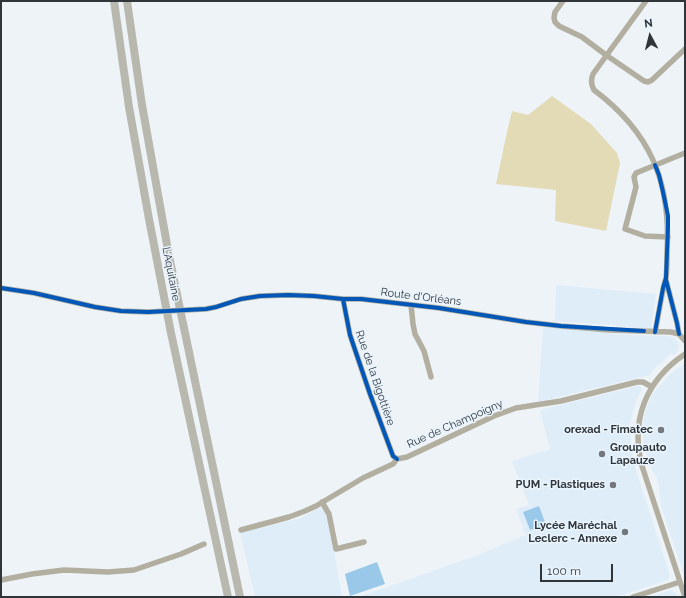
<!DOCTYPE html>
<meta charset="utf-8">
<style>
body{margin:0}
#map{position:relative;width:686px;height:598px;overflow:hidden;background:#eef3f8;font-family:Raleway,sans-serif}
canvas{display:block}
.frame{position:absolute;inset:0;border:2px solid #2f3539;pointer-events:none}
.north{position:absolute;left:630px;top:16px;width:40px;height:40px;-webkit-text-stroke:3px #e9f4fd;paint-order:stroke;rotate:353deg;font-size:11px;font-weight:700;line-height:16px;text-align:center;color:#2f3539}
.north::after{content:'';display:block;margin:auto;width:14px;height:18px;background:#2f3539;clip-path:polygon(50% 0,100% 100%,50% 72%,0 100%)}
.scale{position:absolute;left:540px;top:564px;width:73px;height:18px;box-sizing:border-box;border:2px solid #2f3539;border-top:0;padding-left:5px;font-size:12px;line-height:14px;white-space:nowrap;color:#2f3539;-webkit-text-stroke:3px #e9f4fd;paint-order:stroke}
</style>
<div id="map">
<canvas width="686" height="598"></canvas>
<div class="frame"></div>
<div class="north">N</div>
<div class="scale">100 m</div>
</div>
<script>
const c = document.querySelector('canvas').getContext('2d');
c.lineJoin = 'round';
function fill(path, color) {
  c.fillStyle = color;
  c.fill(path, 'evenodd');
}
function trace(path, color, width, dash) {
  c.strokeStyle = color;
  c.lineWidth = width;
  c.lineCap = dash ? 'butt' : 'round';
  c.setLineDash(dash || []);
  c.stroke(path);
}
function write(font, color, halo, rows, align = 'center') {
  c.font = font + ' Raleway,sans-serif';
  c.lineWidth = 3;
  c.setLineDash([]);
  c.textBaseline = 'middle';
  c.strokeStyle = halo;
  c.fillStyle = color;
  for (const [text, x, y, turn = 0] of rows) {
    c.save();
    c.translate(x, y);
    c.rotate((+turn || 0) * Math.PI / 180);
    c.textAlign = isNaN(turn) ? turn : align;
    if (halo) c.strokeText(text, 0, 0);
    c.fillText(text, 0, 0);
    c.restore();
  }
}
fill(new Path2D(`
 M556,285L656,294L651,330L611,325L555,321Z
 M543,327L627,335L667,336L674,338L678,342L679,348L675,355L671,354L653,370L651,374L650,375L538,402Z
 M685,363V578L661,506L658,480L652,470L643,443V424L646,408L654,392L669,375Z
 M638,386H640L642,389L637,399L629,425L634,464L670,575L668,580L616,597H359L475,556L521,537V536H526L516,509L529,505L512,461L550,449L540,410Z
 M326,504L342,597H255L240,532L272,525L301,518Z
 M671,590L676,593L677,597H650Z`), '#dfedf8');
fill(new Path2D(`
 M552,96L591,124L617,153L620,163L606,231L555,221L556,190L496,184L507,132L512,111L528,115Z`), '#e3dab6');
fill(new Path2D(`
 M539,506L546,525L530,530L523,512Z
 M377,562L385,584L350,596L345,574Z`), '#9ac8e9');
trace(new Path2D(`
 M563,1L555,12L554,18L555,22L559,26L582,37L606,55L644,81L648,82L652,80L685,49
 M646,1L593,74C591,79 591,85 594,90C650,132 671,181 667,251C667,260 667,269 666,278C665,282 663,286 663,290C660,304 658,318 655,332
 M668,237L645,236L625,229L636,187L634,177L636,173L685,153
 M666,280L677,323L679,334
 M1,288L34,293L95,307L121,311L148,312L206,309L216,307L241,299L260,296L288,295L314,296L343,299H361L439,308L526,322L561,326L608,330L671,332L679,334L685,341
 M343,299L350,335L370,394L393,456L397,459
 M411,305L413,324L415,334L424,351L431,377
 M685,354C646,380 630,420 642,466L685,597
 M322,502L329,514L336,549L364,542
 M241,530L289,517L305,511L316,506L363,478L393,464L397,459L407,457L494,416L516,408L561,401L637,382H643L652,387
 M1,580L32,574L64,570L108,572L134,570L181,554L204,544
 M633,597L680,582`), '#b2afa0', 5.5);
trace(new Path2D(`
 M114,1L129,107L149,219L171,333L228,597
 M127,1L142,105L169,256L240,597`), '#b8b8af', 8);
trace(new Path2D(`
 M655,165L659,175L663,192L668,216V226L666,278L663,288L655,332
 M666,280L677,323L679,334
 M1,288L34,293L95,307L121,311L148,312L206,309L216,307L241,299L260,296L288,295L314,296L343,299H361L439,308L526,322L561,326L644,331
 M343,299L350,335L370,394L393,456L397,459`), '#0057b8', 4);
for (const [x, y, r, color] of [
 [661,430,4,"#72787c"],
 [602,454,4,"#72787c"],
 [613,485,4,"#72787c"],
 [625,532,4,"#72787c"]
]) {
  const dot = new Path2D();
  dot.arc(x, y, r, 0, 2 * Math.PI);
  c.fillStyle = color;
  c.fill(dot);
  trace(dot, '#e9f4fd', 1.5);
}
write('11px', '#2f3539', '#e9f4fd', [
 ["L'Aquitaine",171,274,79],
 ["Route d'Orléans",421,297,7],
 ["Rue de la Bigottière",375,378,71],
 ["Rue de Champoigny",455,424,-24]
]);
write('bold 11px', '#2f3539', '#e9f4fd', [
 ["orexad - Fimatec",653,430],
 ["Groupauto",610,448,"left"],
 ["Lapauze",610,461,"left"],
 ["PUM - Plastiques",605,485],
 ["Lycée Maréchal",617,526],
 ["Leclerc - Annexe",617,539]
], 'right');
</script>
